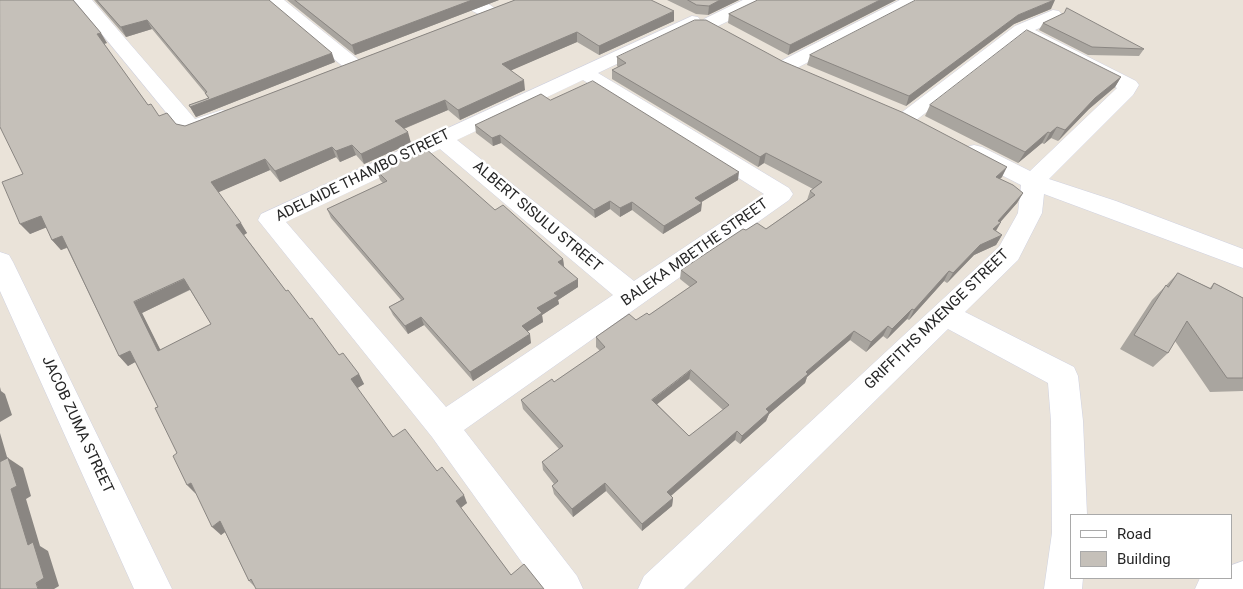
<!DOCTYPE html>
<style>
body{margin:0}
#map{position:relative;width:1243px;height:589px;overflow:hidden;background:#eae3d9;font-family:Roboto,sans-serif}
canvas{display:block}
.legend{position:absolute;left:1070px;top:514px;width:162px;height:65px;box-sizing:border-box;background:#fff;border:1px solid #a9a9a9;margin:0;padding:6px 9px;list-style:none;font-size:15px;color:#272727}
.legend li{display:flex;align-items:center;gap:10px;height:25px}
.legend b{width:25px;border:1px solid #a9a9a9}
</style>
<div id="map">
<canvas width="1243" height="589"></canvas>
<ul class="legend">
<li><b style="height:6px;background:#fff"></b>Road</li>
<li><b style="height:14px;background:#c5c0b9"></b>Building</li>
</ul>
</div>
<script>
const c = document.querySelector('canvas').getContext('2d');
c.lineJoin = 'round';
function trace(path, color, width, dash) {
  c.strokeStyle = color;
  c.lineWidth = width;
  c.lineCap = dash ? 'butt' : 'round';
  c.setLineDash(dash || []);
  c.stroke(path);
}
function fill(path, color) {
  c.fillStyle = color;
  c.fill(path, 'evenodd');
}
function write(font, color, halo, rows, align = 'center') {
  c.font = font + ' Roboto,sans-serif';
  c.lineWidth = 5;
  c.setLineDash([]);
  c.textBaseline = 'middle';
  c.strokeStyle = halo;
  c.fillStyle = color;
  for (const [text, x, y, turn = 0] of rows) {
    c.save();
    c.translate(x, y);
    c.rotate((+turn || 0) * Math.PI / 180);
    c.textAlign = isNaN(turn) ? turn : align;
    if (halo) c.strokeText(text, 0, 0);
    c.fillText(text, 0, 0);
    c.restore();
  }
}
const minor = new Path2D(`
 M74,0H92L195,119L222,110L229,112L233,116L229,120C215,126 199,136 183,133Z
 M264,0H284L360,61L363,65L360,69L353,71L346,69Z
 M460,0C474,0 489,0 498,12L495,16C484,19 467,10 460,0Z
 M743,0H766L763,4L716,27L710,28L704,27L701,23L704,19Z
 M900,0H922L919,4L795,69L788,71L781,69L778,65L781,61Z
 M1053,10L1059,11L1062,15L1059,19L1035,30L1136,81L1139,85L1133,95L1049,179L1116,201L1243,249V268L1044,194L1042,213L1018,260L965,312L1074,367L1078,376L1083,421L1087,515H1072V578H1083L1082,589H1044L1052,533L1051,421L1048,383L948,329L684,589H638L644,576L999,247L1018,213L1021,185L966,157L963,152L966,147L974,145L982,147L1030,171L1117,88L1022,38L915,121L908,123L901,121L897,117L901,113L1015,26Z
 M692,16L698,17L701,21L698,25L598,73L789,188L793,194L789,200L464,430L577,576L583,589H541L432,437L258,220L261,214ZM583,80L764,194L634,281L457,140ZM440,149L613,295L446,407L286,222Z
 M0,252L9,255L13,262L172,589H134L0,291Z
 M1243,561V589H1195L1200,578H1232V565Z`);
trace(minor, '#cfd1e0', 1);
fill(minor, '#fff');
fill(new Path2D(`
 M0,0L107,43L104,44L148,105L159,116L176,124L185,126L515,0L674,21L599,55L577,42L511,70L525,90L460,120L448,110L404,129L411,143L364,164L356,155L340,162L336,157L280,182L270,170L218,192L247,233L244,235L286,291L310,319L339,355L359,374L364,384L357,388L393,437L437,471L467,503L461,508L511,575L544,589L254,586L249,581L225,532L221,535L177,453L158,407L135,362L128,366L119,356L67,248L61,250L52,240L46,227L30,234L23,174ZM190,290L211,324L160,350L142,313Z
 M94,0H269L335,62L196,117L189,105L208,98L205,93L152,29L126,37Z
 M287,0H499L355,55Z
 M667,0H739L708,15L696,14Z
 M758,0H896L788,55L728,23L729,14Z
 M1051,9L1014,24L906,106L807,65L810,55Z
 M1043,23L1144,49L1139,56L1088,55L1039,30Z
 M617,57L782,61L1002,177L1000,179L1023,193L1017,203L1000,222H1001L996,231L1002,235L996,245L974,255L947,283L944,281L909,320L907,319L887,339L883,336L866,352L850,340L807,377L805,383L769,414L766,421L740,444L735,440L671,496L673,498L672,506L642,531L606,491L573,517L554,494L552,486L554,484L543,470L542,462L559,449L523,409L521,400L554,382L600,351L596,347V337L649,315L690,287L680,279L681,270L746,230L766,229L807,200L810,191L813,189L764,163L758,167L612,79V70L618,67L617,66ZM689,379L723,410L689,436L657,404Z
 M1121,77L1115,87L1089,109L1058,141L1051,138L1044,144L1042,143L1018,163L925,116L930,105Z
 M550,100L738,180L701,202V211L663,234L632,210L620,217L610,209L595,218L501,143L493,146L476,133L475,125Z
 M377,171L495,210L563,259L564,266L578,287L558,300L559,304L542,315L543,322L527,332L531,343L473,381L424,325L408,334L393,315L389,307L401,300L331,218L327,209L383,183L380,180Z
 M1178,273L1210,288L1214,283L1243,298V391L1210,392L1175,341L1168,353L1153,367L1120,349L1152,300Z`), '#a9a59f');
fill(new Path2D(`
 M472,0H499L355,55L352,45Z
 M720,0H739L708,15L709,6Z
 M880,0H896L788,55L790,45Z
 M1054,0H1055L1051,9L1014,24L906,106L909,96L1018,15Z
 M674,11V21L599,55V46Z
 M147,20L152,29L126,37L121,27Z
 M577,32V42L503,74L502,64Z
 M101,33L107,43L103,44L97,34Z
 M332,53L335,62L196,117L190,107Z
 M1121,77L1115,87L1089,109L1058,141L1065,130L1095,98Z
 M524,80L525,90L460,120L458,110Z
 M445,100L448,110L398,131L395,121Z
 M1057,127L1051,138L1044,144L1050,133Z
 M408,132L411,143L364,164L361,154Z
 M1048,132L1042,143L1018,163L1025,152Z
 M500,135L501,143L493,146L492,138Z
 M352,145L356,155L340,162L336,151Z
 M332,147L336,157L280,182L275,171Z
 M766,153L764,163L758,167L760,157Z
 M265,159L270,170L217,193L211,182Z
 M1007,167L1002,177L990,187L996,177Z
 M739,172L738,180L695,206V198Z
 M1023,193L1017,203L997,226L1001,222L995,232L988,239L998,221Z
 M610,201V209L595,218L594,210Z
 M632,202V210L620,217V208Z
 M702,203L701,211L663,234L664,226Z
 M41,216L50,226L30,234L20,224Z
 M241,223L247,233L242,236L236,225Z
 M1002,235L996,245L974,255L947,283L953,273L980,245Z
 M62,236L70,246L61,250L52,240Z
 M563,259L564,267L558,262Z
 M949,271L944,281L909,320L914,310Z
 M184,279L191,289L142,313L166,361L158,351L134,302Z
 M578,279V287L558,300L559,304L542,315L543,322L523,334L522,326L537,308L554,293Z
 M912,309L907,319L887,339L892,329Z
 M421,317L424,325L408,334L405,326Z
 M888,326L883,336L866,352L871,342Z
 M854,331L850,340L807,377L805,383L769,414L766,421L740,444L742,436L766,409L806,372Z
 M530,334L531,343L473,381L470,372Z
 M130,351L139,360L128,366L119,356Z
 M691,370L689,379L651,409L652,400Z
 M359,374L364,384L356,389L351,379Z
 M0,387L1,391L5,394L12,415L0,422Z
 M737,431L735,440L666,500L667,492Z
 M0,433L12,474L0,466Z
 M8,458L23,468L31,496L26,499L40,546L48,551L59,586L54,589H38L11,489Z
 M191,483L196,494L187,485Z
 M605,483L606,491L573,517L572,509Z
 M464,495L467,503L459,509L456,501Z
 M673,498L672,506L642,531V524Z
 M220,521L229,529L221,535L212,527Z`), '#8a8682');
const building = new Path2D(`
 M0,0H73L101,33L97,34L148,105L151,104L159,116L167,113L176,124L185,126L515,0H651L674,11L599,46L577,32L502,64L524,80L458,110L445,100L395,121L408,132L361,154L352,145L336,151L332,147L275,171L265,159L211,182L241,223L236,225L286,291L288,290L310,319L312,318L339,355L343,353L359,374L351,379L393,437L405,429L437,471L442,467L464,495L456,501L511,575L524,564L544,589H256L251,579L249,581L220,521L212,527L191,483L187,485L173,456L177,453L155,408L158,407L130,351L119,356L62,236L52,240L41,216L20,224L2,182L23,174L0,127ZM184,279L211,324L158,351L134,302Z
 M97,0H269L332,53L190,107L189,105L209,98L205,93L207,92L147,20L121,27Z
 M295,0H472L352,45Z
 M688,0H720L709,6L697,5Z
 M758,0H880L790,45L729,14Z
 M916,0H1054L1018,15L909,96L810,55Z
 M1067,8L1144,49L1092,47L1043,23L1064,13Z
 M695,20H706L782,61L904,113L1007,167L996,177L1013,185L1023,193L998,221L1001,222L993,229L1002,235L980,245L953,273L949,271L914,310L912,309L892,329L888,326L871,342L854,331L806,372L808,374L766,409L769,412L742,436L737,431L667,492L673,498L642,524L605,483L572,509L552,486L558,481L542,462L563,446L521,400L552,379L554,382L605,347L596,337L629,314L636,320L647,313L649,315L697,282L681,270L743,229L746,230L757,223L766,229L815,195L810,191L822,182L766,153L760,157L612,70L626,63L617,57ZM691,370L729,405L689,436L652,400Z
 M1027,30L1121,77L1095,98L1065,130L1057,127L1050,133L1048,132L1025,152L930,105Z
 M593,81L739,172L695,198L702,203L664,226L632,202L620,208L610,201L594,210L500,135L492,138L475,125L541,94L550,100Z
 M425,148L495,210L503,205L563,259L558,262L578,279L554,293L558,296L537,308L542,313L522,326L530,334L470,372L421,317L405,326L389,307L404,299L327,209L387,181L377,171Z
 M1178,273L1211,289L1214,283L1243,298V378H1227L1187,321L1168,353L1134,335L1166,285L1168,287Z
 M8,458L17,486L11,489L28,545L33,542L44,578L36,583L38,589H0V462Z`);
fill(building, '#c5c0b9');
trace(building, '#8a8682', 1);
write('15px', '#272727', '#fff', [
 ["ADELAIDE THAMBO STREET",363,176,-26],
 ["ALBERT SISULU STREET",537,217,40],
 ["BALEKA MBETHE STREET",695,253,-35],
 ["GRIFFITHS MXENGE STREET",937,320,-44],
 ["JACOB ZUMA STREET",77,425,65]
]);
</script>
